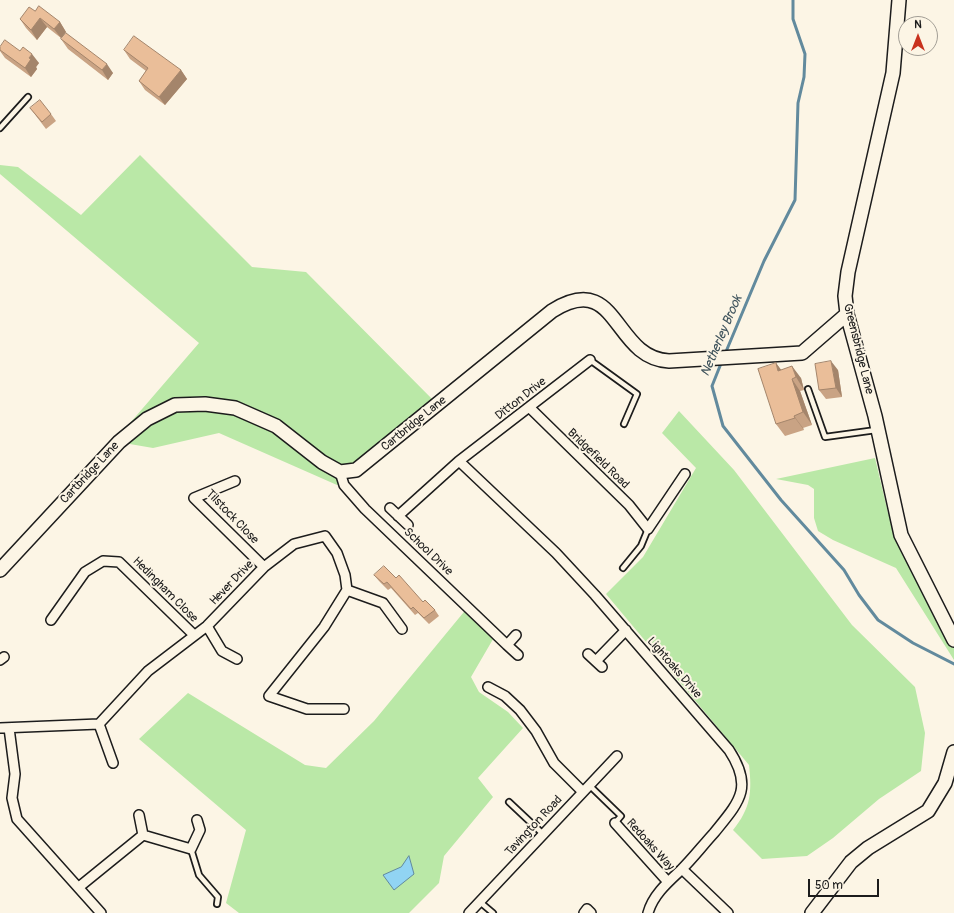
<!DOCTYPE html>
<style>
body{margin:0}
#map{position:relative;width:954px;height:913px;overflow:hidden;background:#fcf5e5;font-family:Pangolin,sans-serif}
canvas{display:block}
.north{position:absolute;left:898px;top:16px;width:40px;height:40px;box-sizing:border-box;background:#fcf5e5;border:1px solid #a29e95;border-radius:50%;rotate:0deg;font-size:11px;font-weight:700;line-height:16px;text-align:center;color:#1c1c1c}
.north::after{content:'';display:block;margin:auto;width:14px;height:18px;background:#c8321e;clip-path:polygon(50% 0,100% 100%,50% 72%,0 100%)}
.scale{position:absolute;left:808px;top:879px;width:71px;height:18px;box-sizing:border-box;border:2px solid #1c1c1c;border-top:0;padding-left:5px;font-size:12px;line-height:14px;white-space:nowrap;color:#1c1c1c;-webkit-text-stroke:3px #fcf5e5;paint-order:stroke}
</style>
<div id="map">
<canvas width="954" height="913"></canvas>
<div class="north">N</div>
<div class="scale">50 m</div>
</div>
<script>
const c = document.querySelector('canvas').getContext('2d');
c.lineJoin = 'round';
function fill(path, color) {
  c.fillStyle = color;
  c.fill(path, 'evenodd');
}
function trace(path, color, width, dash) {
  c.strokeStyle = color;
  c.lineWidth = width;
  c.lineCap = dash ? 'butt' : 'round';
  c.setLineDash(dash || []);
  c.stroke(path);
}
function write(font, color, halo, rows, align = 'center') {
  c.font = font + ' Pangolin,sans-serif';
  c.lineWidth = 4;
  c.setLineDash([]);
  c.textBaseline = 'middle';
  c.strokeStyle = halo;
  c.fillStyle = color;
  for (const [text, x, y, turn = 0] of rows) {
    c.save();
    c.translate(x, y);
    c.rotate((+turn || 0) * Math.PI / 180);
    c.textAlign = isNaN(turn) ? turn : align;
    if (halo) c.strokeText(text, 0, 0);
    c.fillText(text, 0, 0);
    c.restore();
  }
}
fill(new Path2D(`
 M140,155L252,267L306,272L439,406L337,485L219,433L153,448L124,443V430L199,343L0,174V165L18,167L81,215Z
 M679,411L734,470L852,625L915,687L925,733L921,771L879,799L833,838L807,856L762,859L733,830C751,808 752,792 749,765L606,594L643,557L696,468L662,433Z
 M875,458L888,513L901,535L947,628L954,647V660L896,568L833,540L818,531L814,518V489L808,485L776,479Z
 M468,607L496,634L471,677L479,692L508,712L523,728L478,778L493,797L444,856L439,883L409,913H239L226,903L246,830L139,739L188,693L305,765L326,768L374,721Z`), '#bae8a7');
const water = new Path2D(`
 M409,856L414,874L394,890L383,875L401,867Z`);
fill(water, '#91d4f3');
trace(water, '#628a9d', 1);
trace(new Path2D(`
 M725,354L764,261L795,200L798,103L804,77L805,54L793,19V0
 M722,361L712,386L723,426L781,500L844,570L859,595L878,620L913,643L954,664`), '#628a9d', 3);
const lane = new Path2D(`
 M0,128L28,97
 M590,360L637,394L624,424
 M808,389L825,437L876,430
 M623,568L641,546L648,529
 M589,785L621,816L615,823
 M509,802L543,834
 M191,849L199,875L218,897L217,904
 M480,902L493,913`);
const street = new Path2D(`
 M530,408L629,505L648,529L685,474
 M459,461L556,553L595,595L729,750C754,788 739,802 714,833C703,845 693,858 681,870C668,882 653,895 648,913
 M340,472L344,485L365,509L507,645
 M235,481L194,498L264,567
 M390,508L408,525
 M398,516L459,461L590,360
 M347,590L383,603L402,629
 M51,620L85,572L103,561L119,562L194,635
 M207,626L222,651L237,659
 M516,635L507,645L518,655
 M588,654L602,667
 M0,660L4,657
 M596,661L626,630
 M488,687L505,696L520,710L536,731L554,763L582,791
 M99,724L113,763
 M0,728L99,724L148,671L207,626L264,567L294,544L325,536L337,553L345,575L347,590L324,627L269,696L307,709H344
 M9,728L15,774L12,798L17,819L101,913
 M139,815L143,835
 M615,823L668,882
 M682,869L728,913
 M79,887L143,835L191,849L200,830L197,820
 M469,913L617,756
 M584,913L587,909L591,913`);
const secondary = new Path2D(`
 M899,0L893,73L848,272L845,296L847,314L875,416L901,535L954,640
 M0,570L119,442L147,419L175,405L205,404L235,408L276,426L322,462L340,472L356,470L552,311C619,269 612,358 669,361L802,353L847,314
 M812,913L851,862L868,848L928,811L945,783L954,752`);
trace(lane, '#1c1c1c', 8);
trace(street, '#1c1c1c', 12);
trace(secondary, '#1c1c1c', 16);
trace(lane, '#fcf5e5', 4.5);
trace(street, '#fcf5e5', 9);
trace(secondary, '#fcf5e5', 13);
fill(new Path2D(`
 M35,11L60,22L66,32L61,38L47,27L37,40L26,28L20,19Z
 M61,39L113,73L108,80L68,49Z
 M0,47L39,63L36,67L37,69L31,77L5,58L0,51Z
 M124,50L181,70L187,79L165,105L145,90L139,81L146,71L130,59Z
 M30,108L51,114L56,121L46,129Z
 M776,363L781,370L801,378L804,390L800,391L812,425L803,428L804,430L785,436L776,424Z
 M838,370L842,397L826,399L819,390Z
 M374,575L396,578L423,602L435,610L439,616L429,624L418,613L415,615L391,588L388,590L379,581Z`), '#c9a384');
fill(new Path2D(`
 M40,18L47,27L37,40L31,30Z
 M60,22L66,32L61,38L54,29Z
 M32,54L39,63L36,67L37,69L31,77L25,68L29,58Z
 M107,64L113,73L108,80L102,70Z
 M181,70L187,79L165,105L159,97Z
 M831,361L838,370L842,397L836,388Z
 M776,363L785,375L778,371Z
 M792,366L801,378L804,390L796,377Z
 M792,379L800,391L812,425L803,412Z
 M794,416L803,428L804,430L795,418Z`), '#a4856b');
const building = new Path2D(`
 M39,6L60,22L54,29L40,18L31,30L20,19L29,7L35,11Z
 M66,33L107,64L102,70L61,39Z
 M134,36L181,70L159,97L139,81L148,68L124,50Z
 M5,40L20,51L23,47L32,54L29,58L31,59L25,68L0,50V47Z
 M40,100L51,114L42,122L30,108Z
 M831,361L836,388L819,390L815,364Z
 M776,363L778,371L792,366L796,377L792,379L803,412L794,416L795,418L776,424L758,369Z
 M384,566L396,578L399,575L423,602L425,600L435,610L424,618L413,607L411,609L387,582L384,584L374,575Z`);
fill(building, '#eabe99');
trace(building, '#a4856b', 1);
write('12px', '#1c1c1c', '#fcf5e5', [
 ["Greensbridge Lane",858,349,76],
 ["Ditton Drive",521,399,-38],
 ["Cartbridge Lane",414,424,-39],
 ["Bridgefield Road",598,459,44],
 ["Cartbridge Lane",90,473,-47],
 ["Tilstock Close",232,517,46],
 ["School Drive",428,552,44],
 ["Hever Drive",232,583,-46],
 ["Hedingham Close",165,590,45],
 ["Lightoaks Drive",674,668,49],
 ["Tavington Road",534,826,-47],
 ["Redoaks Way",650,845,48]
]);
write('italic 13px', '#3f535c', '#fcf5e5', [
 ["Netherley Brook",722,336,-67]
]);
</script>
